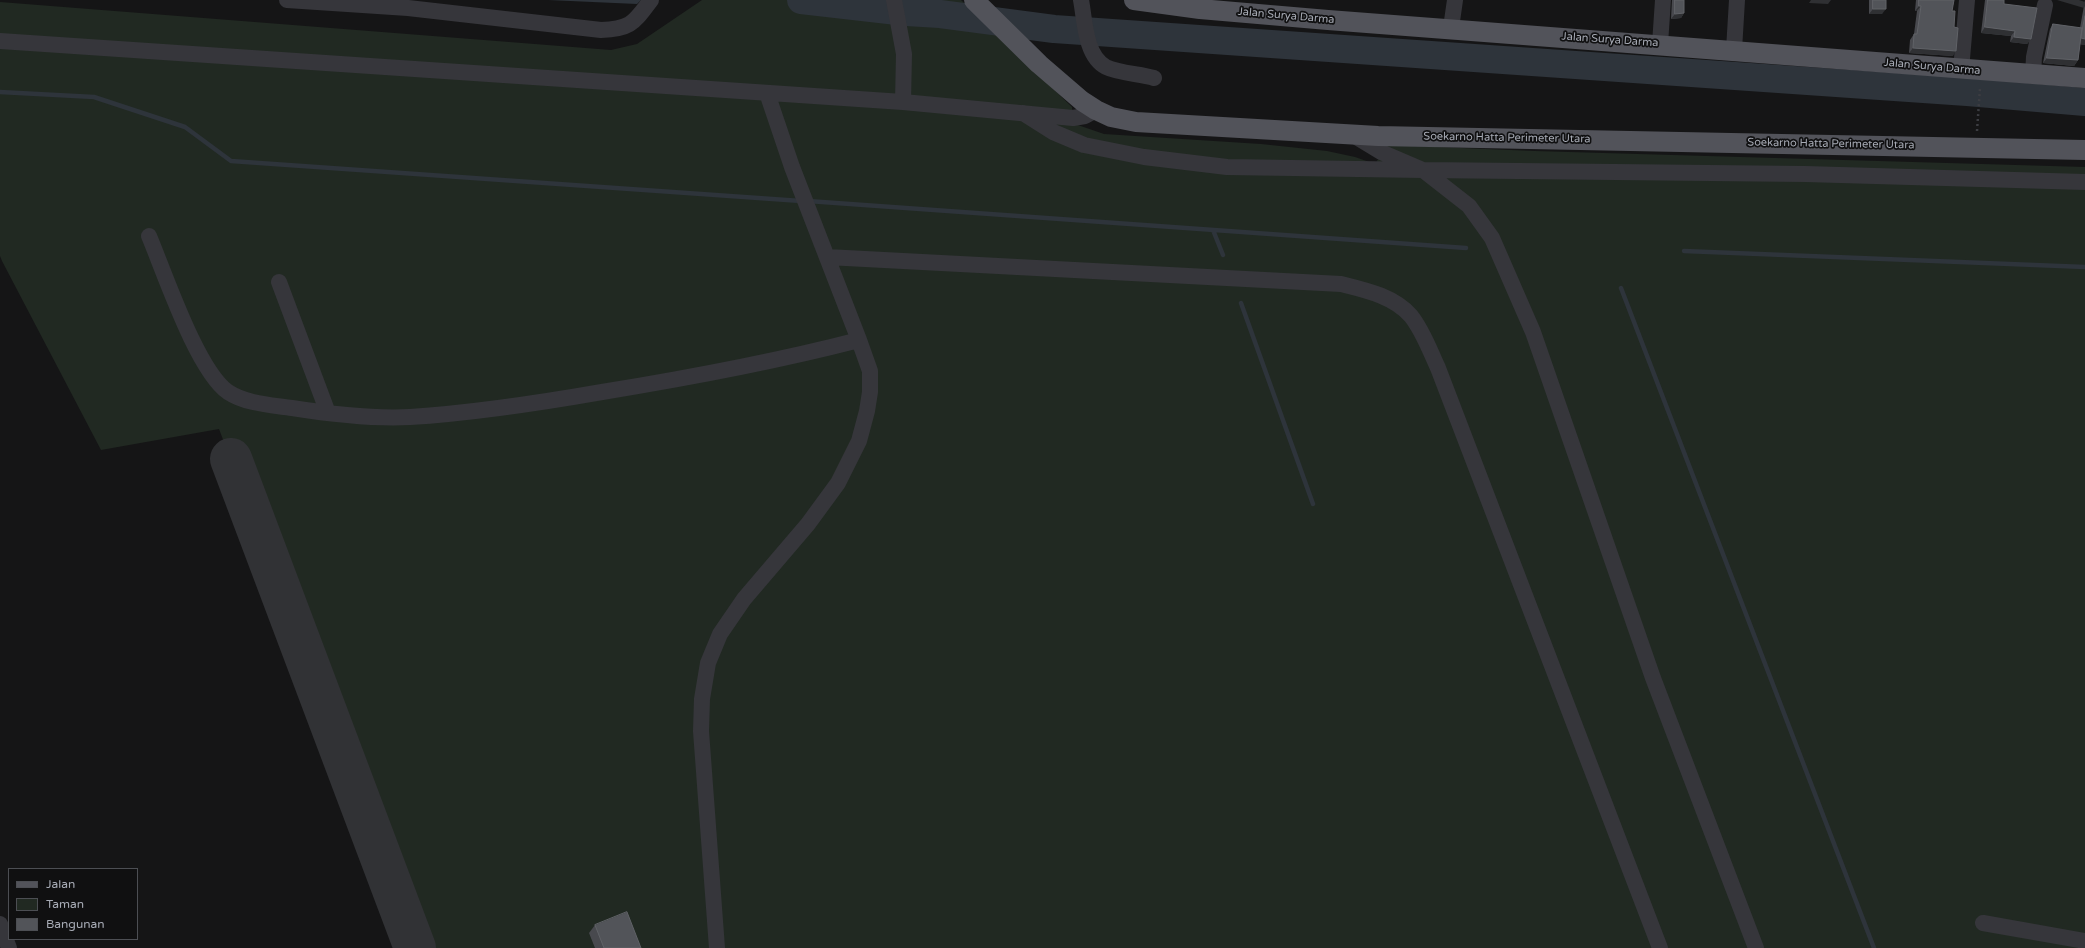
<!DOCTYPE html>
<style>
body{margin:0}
#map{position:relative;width:2085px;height:948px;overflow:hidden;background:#151516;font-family:"Varela Round",sans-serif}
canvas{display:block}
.legend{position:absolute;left:8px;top:868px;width:130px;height:72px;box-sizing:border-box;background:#101011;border:1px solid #4c4e53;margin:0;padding:5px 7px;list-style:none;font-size:12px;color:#a7abb5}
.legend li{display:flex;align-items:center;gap:8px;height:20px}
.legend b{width:20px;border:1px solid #4c4e53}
</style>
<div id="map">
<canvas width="2085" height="948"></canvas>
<ul class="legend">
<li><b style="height:5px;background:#52535a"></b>Jalan</li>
<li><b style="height:11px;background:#212922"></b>Taman</li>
<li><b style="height:11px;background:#525459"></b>Bangunan</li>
</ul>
</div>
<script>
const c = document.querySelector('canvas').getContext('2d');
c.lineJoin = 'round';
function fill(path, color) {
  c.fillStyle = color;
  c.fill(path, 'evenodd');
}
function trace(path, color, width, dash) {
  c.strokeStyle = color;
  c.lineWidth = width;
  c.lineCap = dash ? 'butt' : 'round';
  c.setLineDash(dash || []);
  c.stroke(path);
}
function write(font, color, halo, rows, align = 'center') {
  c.font = font + ' "Varela Round",sans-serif';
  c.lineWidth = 3.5;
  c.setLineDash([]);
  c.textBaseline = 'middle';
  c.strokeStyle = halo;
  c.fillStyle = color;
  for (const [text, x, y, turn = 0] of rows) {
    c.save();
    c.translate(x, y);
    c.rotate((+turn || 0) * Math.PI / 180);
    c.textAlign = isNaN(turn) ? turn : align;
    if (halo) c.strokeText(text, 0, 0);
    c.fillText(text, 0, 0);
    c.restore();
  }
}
fill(new Path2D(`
 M702,0H961L1072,107V123L1104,134L1261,144L1327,151L1355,157L1375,164L1387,145L1535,151L2085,167V948H416L219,429L101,450L2,261L0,256V2L611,50L637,44Z`), '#212922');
fill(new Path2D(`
 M548,0H641L637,4Z`), '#2e343b');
trace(new Path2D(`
 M0,92L94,97L185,127L231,161L801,201
 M808,201L1466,248
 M1213,230L1223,255
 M1684,251L2085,267
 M1621,288L1874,948
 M1241,303L1313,504`), '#2e343b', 4.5);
trace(new Path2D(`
 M801,0L906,12L940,14L1054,29L1967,92L2085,102`), '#2e343b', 28);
trace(new Path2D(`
 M231,459L415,948`), '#313235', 42);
trace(new Path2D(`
 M1977,131L1980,88`), '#3c3d42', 2.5, [2, 3]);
trace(new Path2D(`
 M287,0L408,8L601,30C632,29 634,22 651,0
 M894,0L904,54L903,102
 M1081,0C1085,21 1085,56 1106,67C1118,73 1140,74 1154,78
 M1451,28L1455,0
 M0,41L903,102L1073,118L1085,116L1096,110
 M1660,44L1663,0
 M1734,50L1737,0
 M1961,70L1967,0
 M2033,75L2034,57L2045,5
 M1023,113L1053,132L1084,145L1144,157L1227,167L1423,170L1469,206L1492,238L1533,332L1653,678L1756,948
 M1353,135L1381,152L1423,170L1805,174L2085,182
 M149,236C165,274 197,370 228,392C246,404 272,405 292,408C330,414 371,419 410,417C474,413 539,403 602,392C688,378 774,362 859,340
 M827,257L1341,284C1365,290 1394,296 1411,316C1423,331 1430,351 1438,368L1660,948
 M279,282L328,413
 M1983,923L2085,941
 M0,924L9,948
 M717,948L701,731L702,699L708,663L720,634L744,599L808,524L838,483L859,441L867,411L870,392V371L859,340L792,167L767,93`), '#36363b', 16);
trace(new Path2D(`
 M974,0L1039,64L1082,101L1096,110L1111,117L1136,122L1378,136L2085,150
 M1134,0L1200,9L1328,20L2085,78`), '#52535a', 20);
fill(new Path2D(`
 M1672,0H1684V13L1681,18L1671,19Z
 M1869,0H1886L1882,14H1869Z
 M1916,0H1954L1952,11L1954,27L1953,56L1909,53L1910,40L1914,34L1917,11H1915Z
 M1985,0H2004V4L2031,39L2027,44L2010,42L2011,36L1981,33Z
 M2085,0V45L2080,44L2078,60L2074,66L2043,63L2050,29L2053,24L2080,28Z
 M595,925L641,948H595L589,933Z`), '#48494e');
fill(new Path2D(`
 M1811,0H1831L1828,4L1809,3Z
 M2057,0H2079L2085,2V6L2084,8Z
 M1919,6H1921L1917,11H1915Z
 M1873,9H1886L1882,14H1869Z
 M1684,13L1681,18L1671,19L1675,14Z
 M1985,27L2015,31L2011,36L1981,33Z
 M2014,37L2031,39L2027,44L2010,42Z
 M2081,38L2085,39V45L2077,44Z
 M1913,48L1956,51L1953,56L1909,53Z
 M2047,58L2078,60L2074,66L2043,63Z`), '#2f3033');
const building = new Path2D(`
 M1675,0H1684V13L1675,14Z
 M1873,0H1886V9H1873Z
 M1919,0H1954L1952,11H1955L1954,27L1958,28L1956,51L1913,48L1914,34H1917L1921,6H1919Z
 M1988,0H2004V4L2037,8L2031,39L2014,37L2015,31L1985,27Z
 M2085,16V39L2081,38Z
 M2053,24L2082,28L2078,60L2047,58Z
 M627,912L641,948H604L595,925Z`);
fill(building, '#525459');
trace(building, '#606267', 1);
write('11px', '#a7abb5', '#101011', [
 ["Jalan Surya Darma",1286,16,5],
 ["Jalan Surya Darma",1610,40,4],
 ["Jalan Surya Darma",1932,67,5],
 ["Soekarno Hatta Perimeter Utara",1507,138,1],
 ["Soekarno Hatta Perimeter Utara",1831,144,1]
]);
</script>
